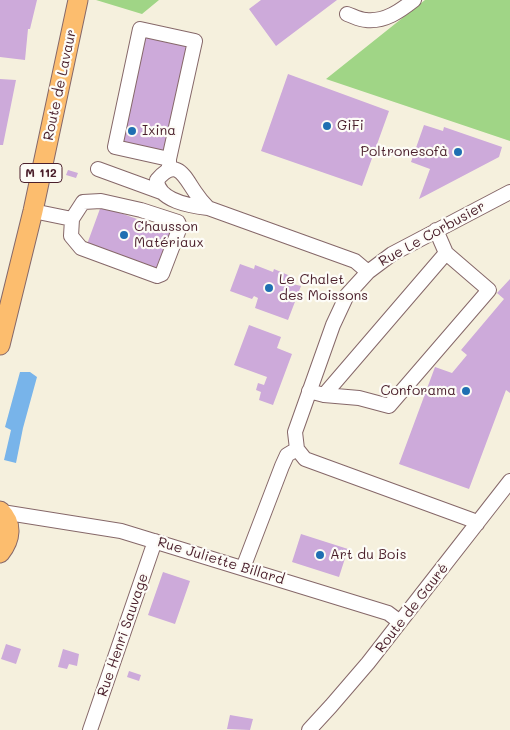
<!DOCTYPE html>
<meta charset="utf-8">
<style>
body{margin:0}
canvas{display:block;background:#f5f0dd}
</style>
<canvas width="510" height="730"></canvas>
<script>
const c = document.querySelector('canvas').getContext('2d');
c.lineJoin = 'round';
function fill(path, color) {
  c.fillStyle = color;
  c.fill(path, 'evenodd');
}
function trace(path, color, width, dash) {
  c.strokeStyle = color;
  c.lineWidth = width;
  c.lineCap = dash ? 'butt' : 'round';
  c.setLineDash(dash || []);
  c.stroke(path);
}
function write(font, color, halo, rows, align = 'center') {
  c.font = font + ' Mali,sans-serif';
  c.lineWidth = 4.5;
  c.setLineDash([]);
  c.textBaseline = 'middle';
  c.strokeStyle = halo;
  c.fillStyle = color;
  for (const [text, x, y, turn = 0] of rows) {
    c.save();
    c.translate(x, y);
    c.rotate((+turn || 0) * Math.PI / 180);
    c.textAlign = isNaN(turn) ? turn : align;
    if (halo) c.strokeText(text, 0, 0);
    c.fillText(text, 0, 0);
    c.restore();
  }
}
fill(new Path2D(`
 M96,0H159L142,14Z
 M425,0H510V141L326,79Z`), '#a0d586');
fill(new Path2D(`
 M20,372H30L37,377L23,428L16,463L4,460L11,430L5,427Z`), '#78b4ea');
fill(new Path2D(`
 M0,0H37L30,29H28L25,60L0,57Z
 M261,0H337L276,46L249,9Z
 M145,34L191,44L167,154L121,144Z
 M288,74L389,111L362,186L261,151Z
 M0,79L16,80L3,145H0Z
 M424,125L443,131L444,127L502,147L499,157L419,199L430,169L411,162Z
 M68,170L78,173L76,178L66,175Z
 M101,206L173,232L158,273L86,247Z
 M240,264L254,269L255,265L273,272L274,269L295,278L293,284L301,286L288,320L255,308L258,298L254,296L252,299L230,291Z
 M510,279V393L506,390L469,489L399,464L435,367L452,373L467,355L461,350L504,299L497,293Z
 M249,325L281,337L277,348L292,354L273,405L259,400L261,392L256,390L258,383L264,385L267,377L234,365Z
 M301,534L348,549L339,577L292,562Z
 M163,572L190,581L175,624L148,615Z
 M6,644L21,649L16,664L1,659Z
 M63,649L79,654L77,666L69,664L67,669L58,667Z
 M129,671L141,675L139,681L127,677Z
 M230,715L253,719L250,730L227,729Z`), '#cdaada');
const minor = new Path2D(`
 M347,14C353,16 360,20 366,20C385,22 400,11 414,0
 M98,169L161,192
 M169,170V159L195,41L140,29L115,147L169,159
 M101,201L141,210L178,222L180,227L162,274L157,276L81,248L71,236L72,219L83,202Z
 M208,208C191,206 158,201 157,180C177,157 184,176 195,192C199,198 203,203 208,208L355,261L368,272
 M33,211L72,219
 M309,391L324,395L359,398L389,406L489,290L446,253
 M324,395L446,253L436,230
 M2,512L121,531L388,613L400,622
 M477,524L472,520L305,459L297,449L295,432L333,325L347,295L368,272L392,254L510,192
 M243,568L282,466L287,455L297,449
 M90,730L155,541
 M309,730L331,706L368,663L510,481`);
const major = new Path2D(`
 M0,345L33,211L78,0
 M0,511C13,524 11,539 0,553`);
trace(minor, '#866869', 16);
trace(major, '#866869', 21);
trace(minor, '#fff', 14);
trace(major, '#fcbd6e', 19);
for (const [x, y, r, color] of [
 [327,126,5,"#1f6fb2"],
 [132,131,5,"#1f6fb2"],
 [458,152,5,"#1f6fb2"],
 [124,235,5,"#1f6fb2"],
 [269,288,5,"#1f6fb2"],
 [466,391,5,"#1f6fb2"],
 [320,555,5,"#1f6fb2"]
]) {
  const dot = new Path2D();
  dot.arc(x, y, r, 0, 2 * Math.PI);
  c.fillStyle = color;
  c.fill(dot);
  trace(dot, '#fdfcf7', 2);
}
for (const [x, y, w] of [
 [41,173,42]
]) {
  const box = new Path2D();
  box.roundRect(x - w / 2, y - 9.5, w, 19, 4);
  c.fillStyle = '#fdfcf7';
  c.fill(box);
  trace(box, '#4a1f2b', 1);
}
write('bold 12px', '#4a1f2b', null, [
 ["M 112",41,173]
]);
write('14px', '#4a1f2b', '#fdfcf7', [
 ["Route de Lavaur",60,85,-78],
 ["Rue Le Corbusier",432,234,-29],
 ["Rue Juliette Billard",221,561,17],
 ["Route de Gauré",412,608,-52],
 ["Rue Henri Sauvage",123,635,-71]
]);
write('14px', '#4a1f2b', '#fdfcf7', [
 ["GiFi",337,126],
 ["Ixina",142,131],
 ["Poltronesofà",448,152,"right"],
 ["Chausson",134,227],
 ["Matériaux",134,243],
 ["Le Chalet",279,280],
 ["des Moissons",279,296],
 ["Conforama",456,391,"right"],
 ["Art du Bois",330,555]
], 'left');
</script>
